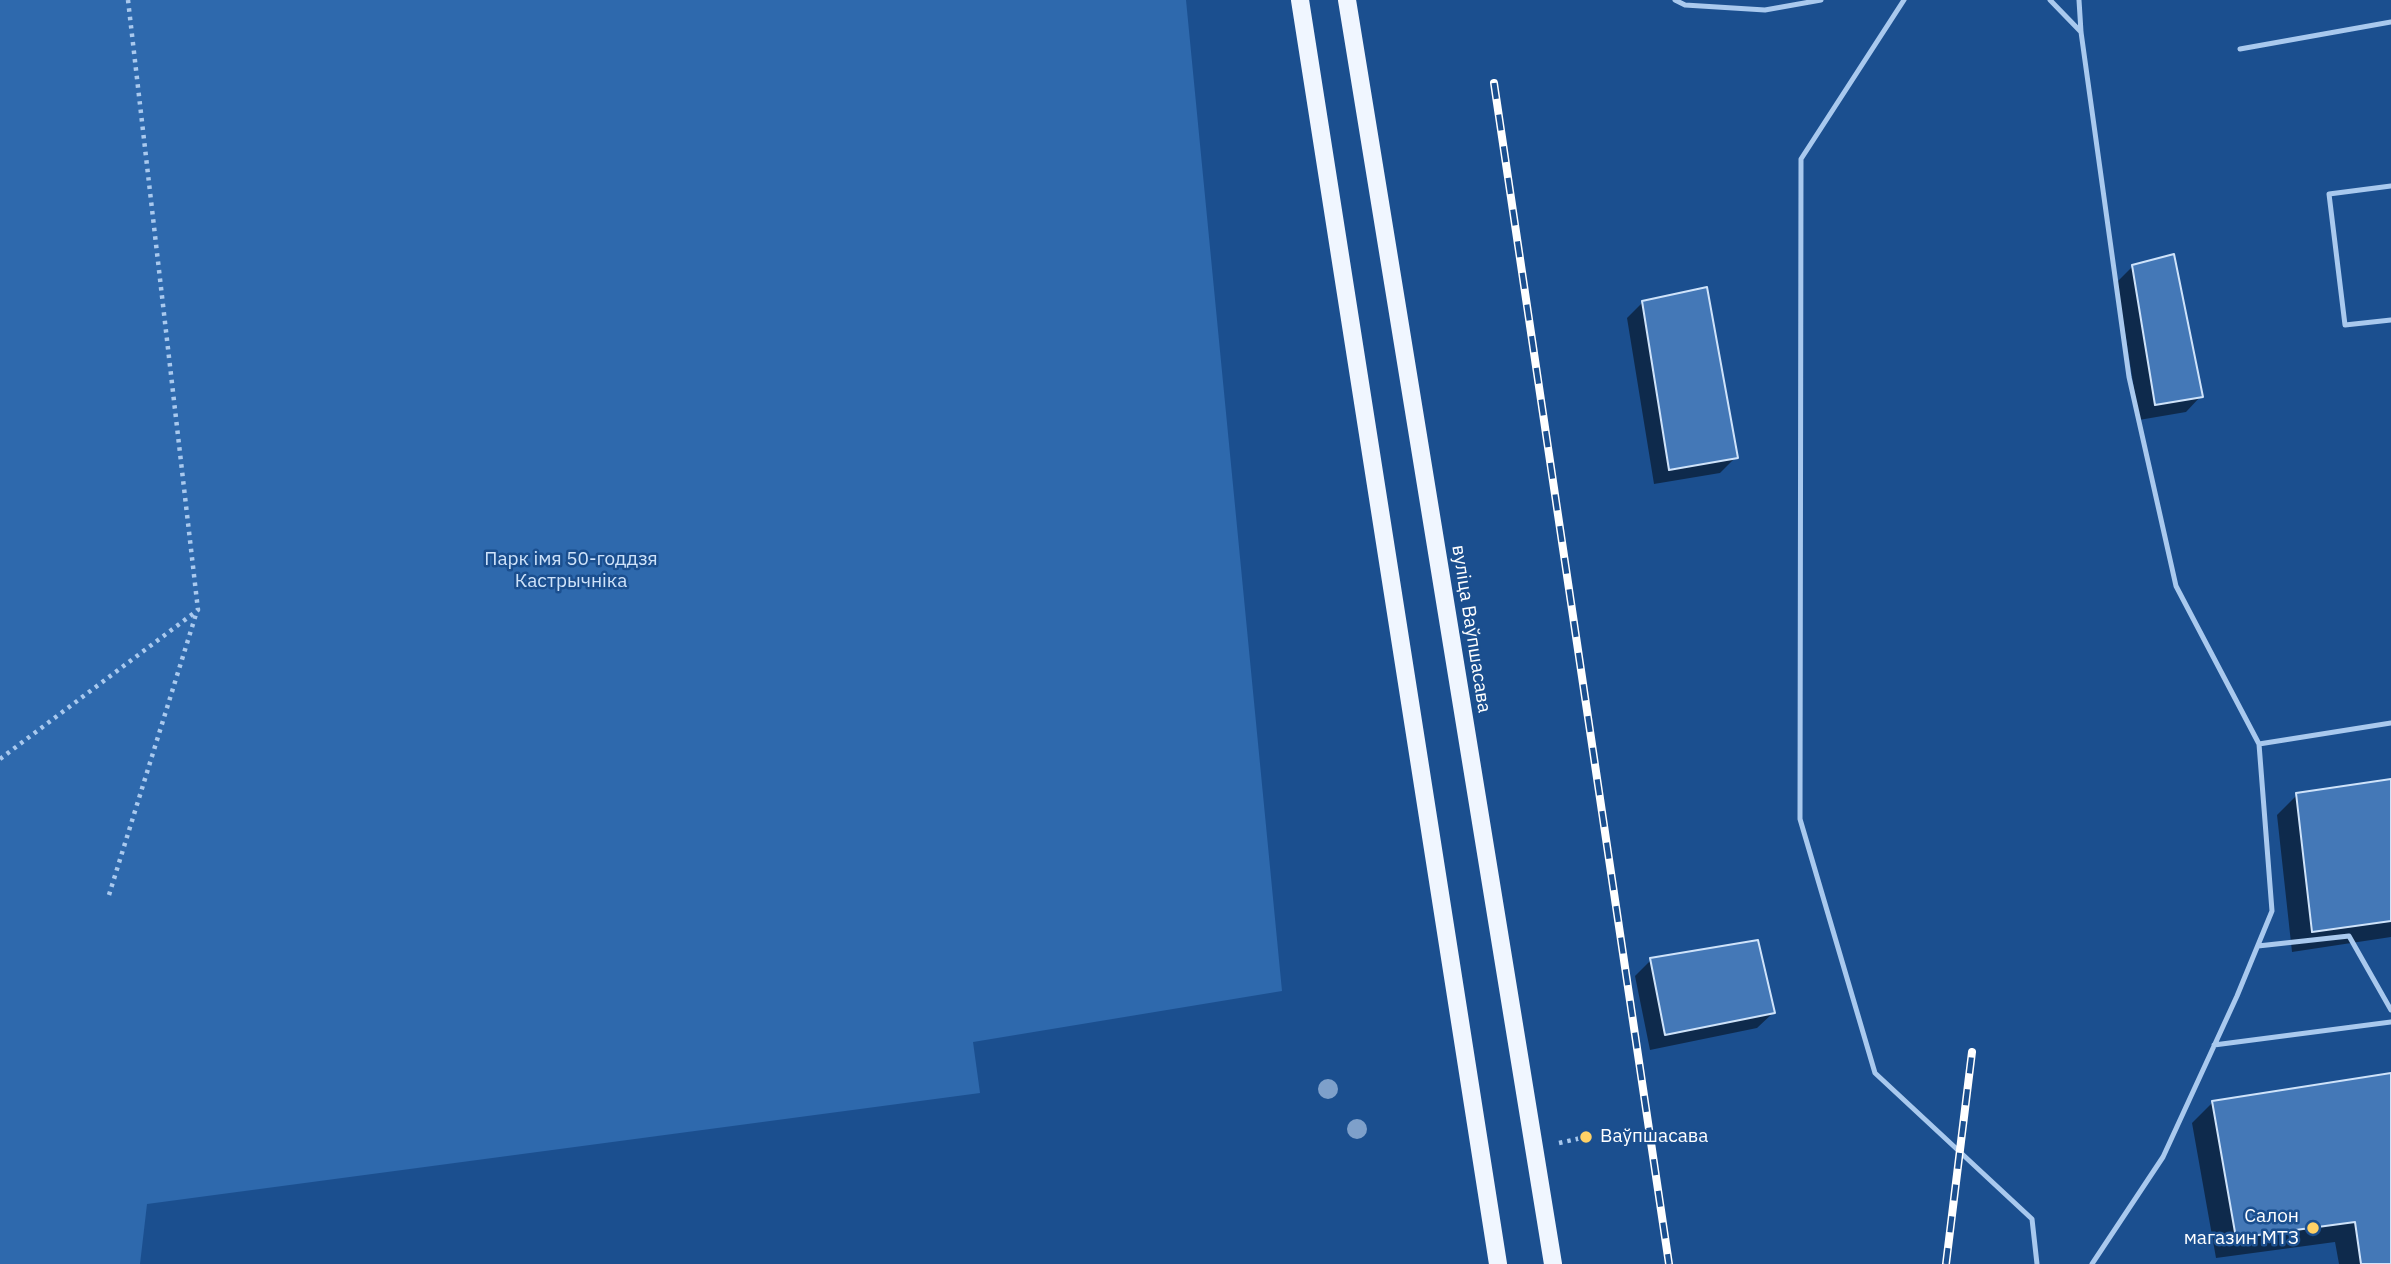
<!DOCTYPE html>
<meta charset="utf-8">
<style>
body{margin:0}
canvas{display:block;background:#1b4f8f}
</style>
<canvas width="2391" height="1264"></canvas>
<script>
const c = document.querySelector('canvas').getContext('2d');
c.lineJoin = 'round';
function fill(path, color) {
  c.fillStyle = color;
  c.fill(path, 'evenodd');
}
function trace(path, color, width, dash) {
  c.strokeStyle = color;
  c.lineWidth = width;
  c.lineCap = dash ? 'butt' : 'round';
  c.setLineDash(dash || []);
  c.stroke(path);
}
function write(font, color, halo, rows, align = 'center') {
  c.font = font + ' "IBM Plex Sans",sans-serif';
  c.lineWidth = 5;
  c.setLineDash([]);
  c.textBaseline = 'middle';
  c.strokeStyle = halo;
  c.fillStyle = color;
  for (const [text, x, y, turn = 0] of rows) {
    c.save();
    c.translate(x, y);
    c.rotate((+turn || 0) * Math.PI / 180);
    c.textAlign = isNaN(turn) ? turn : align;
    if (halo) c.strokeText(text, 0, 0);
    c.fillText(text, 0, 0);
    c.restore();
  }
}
fill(new Path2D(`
 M0,0H1186L1282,991L973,1042L980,1093L147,1204L140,1264H0Z`), '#2e69ad');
fill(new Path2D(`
 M2133,266L2201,396L2186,412L2139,420L2117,282Z
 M1643,302L1736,457L1720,473L1654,484L1627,318Z
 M2391,781V937L2292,952L2277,815L2297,795Z
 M1651,960L1773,1013L1757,1028L1650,1050L1635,976Z
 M2391,1075V1264H2339L2335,1242L2216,1258L2192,1123L2213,1102Z`), '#0007');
const building = new Path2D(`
 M2174,254L2203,397L2155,405L2132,265Z
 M1707,287L1738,458L1669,470L1642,301Z
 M2391,779V921L2312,932L2296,793Z
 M1758,940L1775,1013L1665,1035L1650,958Z
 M2391,1073V1264H2361L2355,1222L2236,1238L2212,1101Z`);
fill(building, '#4478b7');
trace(building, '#cfe3fa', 2);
trace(new Path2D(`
 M0,759L198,610L128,0
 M109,895L197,611
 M1559,1143L1586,1137`), '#a9c9ee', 4.5, [3.5, 5]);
trace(new Path2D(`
 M1675,0L1685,5L1765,10L1821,0
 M1904,0L1801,159L1800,819L1875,1073L2032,1219L2037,1264
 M2050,0L2081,32
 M2079,0L2081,32L2129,377L2176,586L2259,744L2272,911L2237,996L2163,1157L2092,1264
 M2240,49L2391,22
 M2391,186L2329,194L2345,325L2391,320
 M2259,744L2391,723
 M2258,946L2349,936L2391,1010
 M2214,1045L2391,1022`), '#a9c9ee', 5);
trace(new Path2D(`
 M1300,0L1498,1264
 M1347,0L1553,1264`), '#f0f6ff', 18);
const rail = new Path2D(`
 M1494,83L1669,1264
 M1946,1264L1972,1052`);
trace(rail, '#fff', 8);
trace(rail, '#1b4f8f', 5, [16]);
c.fillStyle = '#7ea0ca';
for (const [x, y] of [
 [1328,1089],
 [1357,1129]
]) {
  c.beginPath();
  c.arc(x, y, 10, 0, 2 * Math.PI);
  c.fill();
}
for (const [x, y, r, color] of [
 [1586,1137,7,"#ffd166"],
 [2313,1228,7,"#ffd166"]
]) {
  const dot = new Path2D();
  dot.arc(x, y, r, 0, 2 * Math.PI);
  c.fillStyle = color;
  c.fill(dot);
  trace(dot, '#1b4f8f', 2.5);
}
write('19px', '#cfe3fa', '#1b4f8f', [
 ["Парк імя 50-годдзя",571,560],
 ["Кастрычніка",571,582]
]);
write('19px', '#fff', '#1b4f8f', [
 ["вуліца Ваўпшасава",1471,629,81]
]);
write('19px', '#fff', '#1b4f8f', [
 ["Ваўпшасава",1600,1137],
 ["Салон",2299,1217,"right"],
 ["магазин МТЗ",2299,1239,"right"]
], 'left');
</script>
